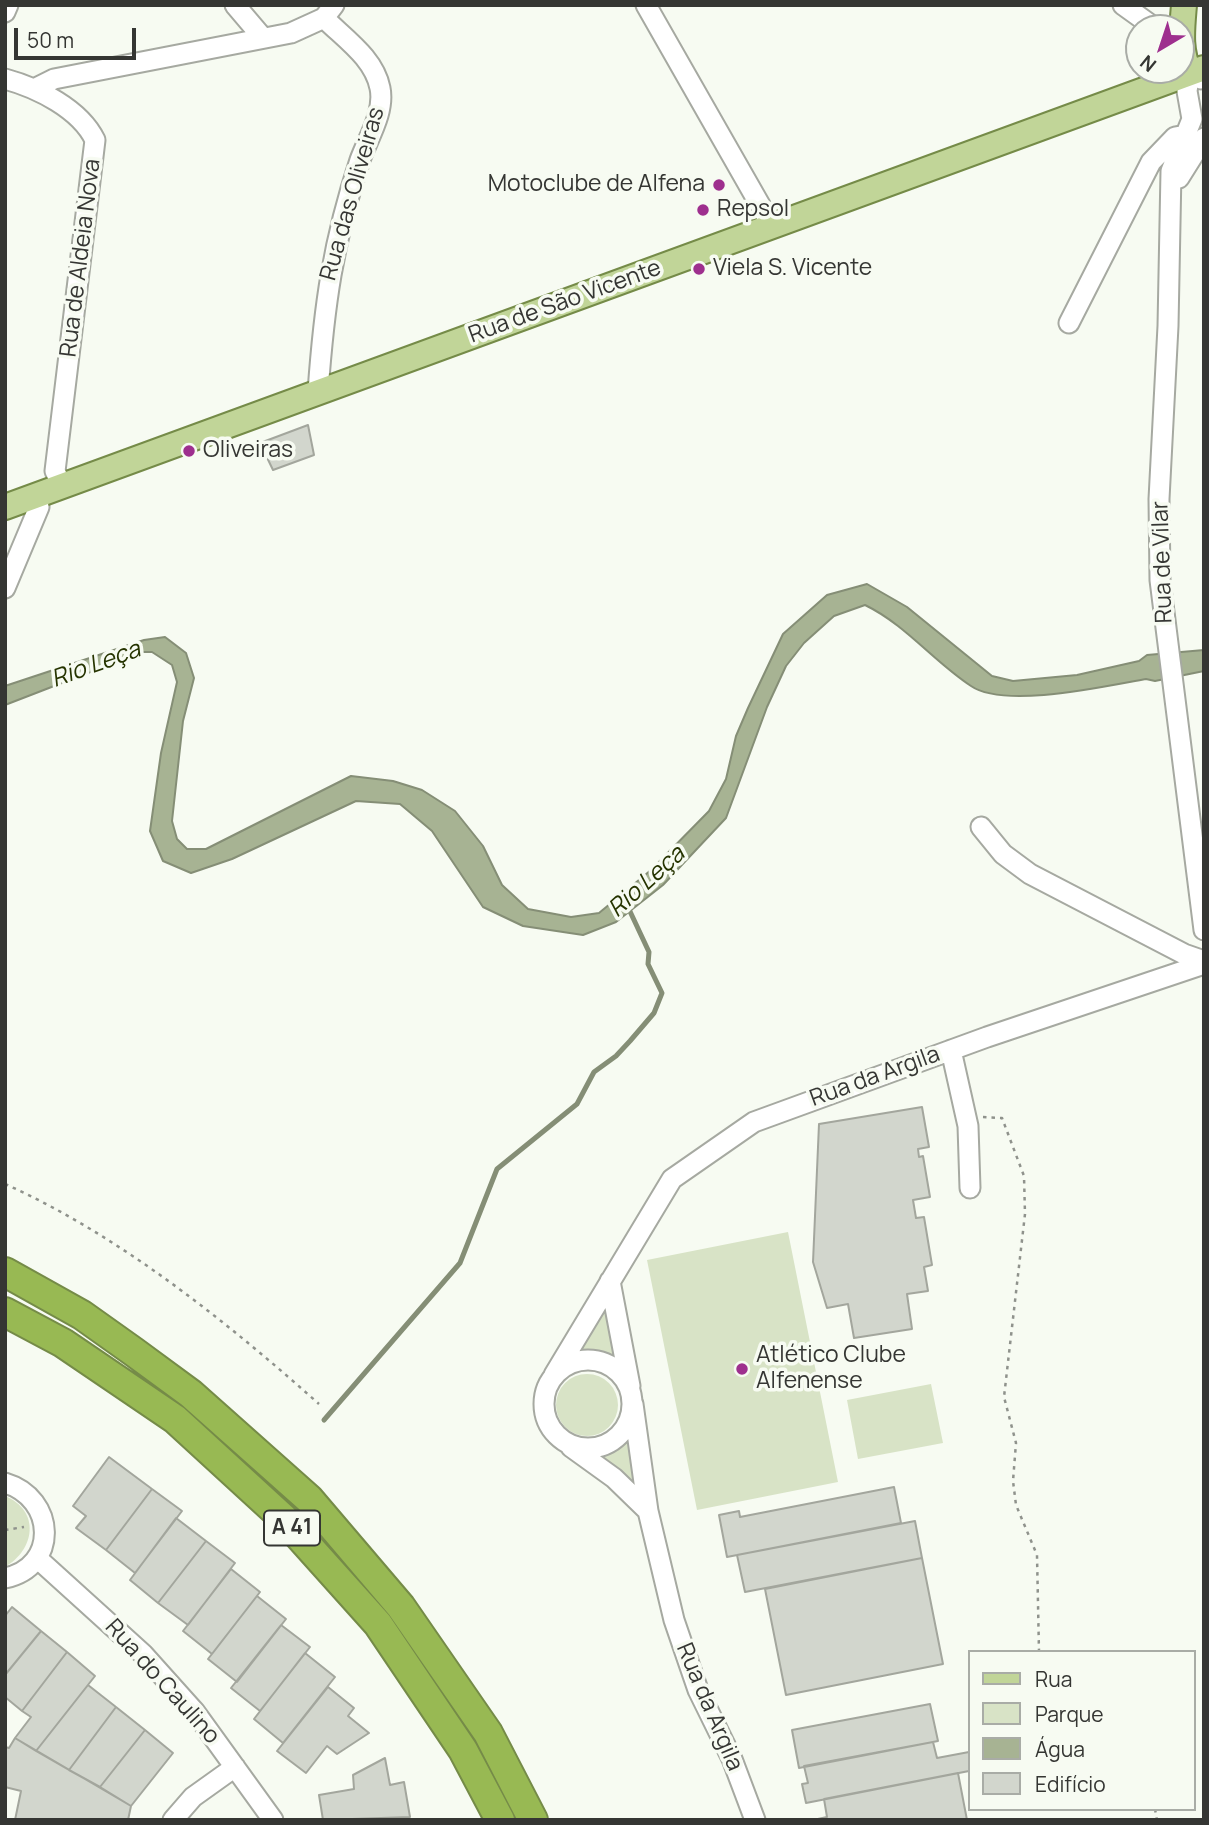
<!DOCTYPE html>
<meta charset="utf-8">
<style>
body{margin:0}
#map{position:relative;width:1209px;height:1825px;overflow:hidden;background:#f7fbf2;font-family:Manrope,sans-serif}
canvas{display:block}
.frame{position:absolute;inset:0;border:7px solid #353633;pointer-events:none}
.legend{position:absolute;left:968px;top:1650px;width:228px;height:161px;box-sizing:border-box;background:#f7fbf2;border:2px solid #a9aca6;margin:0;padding:9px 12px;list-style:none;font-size:21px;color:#353633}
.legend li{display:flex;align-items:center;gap:14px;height:35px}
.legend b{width:35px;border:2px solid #a9aca6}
.north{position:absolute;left:1125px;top:14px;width:70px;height:70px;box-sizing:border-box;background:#f7fbf2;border:2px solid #a9aca6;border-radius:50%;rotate:219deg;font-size:19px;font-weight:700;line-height:28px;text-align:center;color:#353633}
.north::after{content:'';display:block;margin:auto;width:24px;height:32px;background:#9e2f8e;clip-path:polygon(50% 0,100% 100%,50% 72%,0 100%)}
.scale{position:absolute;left:14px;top:28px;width:122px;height:32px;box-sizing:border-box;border:4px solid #353633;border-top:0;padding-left:9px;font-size:21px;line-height:24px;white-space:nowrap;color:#353633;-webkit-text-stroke:5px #f7fbf2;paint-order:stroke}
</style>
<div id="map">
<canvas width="1209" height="1825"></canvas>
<div class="frame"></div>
<ul class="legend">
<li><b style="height:9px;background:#c1d598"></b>Rua</li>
<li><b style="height:19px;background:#d8e3c6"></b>Parque</li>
<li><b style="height:19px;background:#a7b393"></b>Água</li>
<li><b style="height:19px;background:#d2d6cd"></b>Edifício</li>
</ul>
<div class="north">N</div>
<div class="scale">50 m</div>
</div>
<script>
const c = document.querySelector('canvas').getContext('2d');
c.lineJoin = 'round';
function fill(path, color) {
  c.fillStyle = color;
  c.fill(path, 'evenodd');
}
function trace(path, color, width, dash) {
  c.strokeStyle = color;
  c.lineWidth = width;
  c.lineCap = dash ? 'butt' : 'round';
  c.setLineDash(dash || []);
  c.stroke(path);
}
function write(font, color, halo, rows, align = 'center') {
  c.font = font + ' Manrope,sans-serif';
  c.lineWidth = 7;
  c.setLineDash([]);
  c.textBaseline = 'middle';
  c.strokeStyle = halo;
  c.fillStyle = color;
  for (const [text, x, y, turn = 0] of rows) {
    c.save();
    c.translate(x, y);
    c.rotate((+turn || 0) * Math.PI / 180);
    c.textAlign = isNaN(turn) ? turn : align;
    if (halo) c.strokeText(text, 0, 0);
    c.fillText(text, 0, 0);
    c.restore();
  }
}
fill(new Path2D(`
 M788,1232L838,1482L697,1510L647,1260Z
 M604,1310H606L615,1358L596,1352L580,1351Z
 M556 1405a31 31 0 1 1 62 0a31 31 0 1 1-62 0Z
 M931,1384L943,1443L858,1459L847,1400Z
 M629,1440L640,1491L601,1459Z
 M5,1496C41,1511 35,1550 5,1567Z`), '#d8e3c6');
const water = new Path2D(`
 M867,584L907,607L992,676L1013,681L1077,675L1139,661L1147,655L1204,650V671L1155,681L1146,679C1106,686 1004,709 971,686C933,661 906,625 865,605L834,616L804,643L786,666L767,707L726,818L663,885L616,922L583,935L523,926L483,907L432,831L400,804L356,801L232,859L191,873L163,861L150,831L161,753L177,682L172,665L152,652H142L5,705V686L144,640L165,637L186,653L194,678L183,721L172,821L177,839L187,849H206L351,776L393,781L422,790L455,811L483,846L502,885L528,909L571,917L599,913L651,870L709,811L726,779L736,736L748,708L783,634L827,595Z`);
fill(water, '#a7b393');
trace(water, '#858e76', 2);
trace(new Path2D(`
 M324,1420L460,1263L497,1169L577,1104L594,1072L616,1056L630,1041L654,1013L662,993L648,964L649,952L627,905`), '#858e76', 5);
const building = new Path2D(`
 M308,425L314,455L273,470L260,443Z
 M922,1107L929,1147L918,1149L919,1157L923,1156L930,1197L913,1200L916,1218L924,1217L932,1265L924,1267L928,1291L907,1294L912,1329L854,1338L848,1304L827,1308L813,1262L819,1124Z
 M109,1457L152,1489L106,1550L76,1528L86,1516L73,1506Z
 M894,1487L901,1523L727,1557L719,1515L739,1511L740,1517Z
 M152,1489L182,1511L135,1573L106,1550Z
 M176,1518L206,1541L158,1603L130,1580Z
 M915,1521L922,1558L745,1592L737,1555Z
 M206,1541L235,1563L188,1625L158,1603Z
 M922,1558L943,1664L786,1695L765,1589Z
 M231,1569L260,1592L212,1654L183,1631Z
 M257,1596L286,1619L237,1682L208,1659Z
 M12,1607L41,1631L5,1675V1616Z
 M281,1625L310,1647L260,1711L231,1688Z
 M41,1631L67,1652L22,1711L5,1697V1675Z
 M67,1652L95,1676L36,1751L15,1738L31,1717L22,1711Z
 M305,1653L335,1677L283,1743L254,1719Z
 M88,1685L116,1707L69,1770L36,1751Z
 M328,1687L354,1708L348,1716L369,1733L337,1754L327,1746L306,1773L277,1751Z
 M930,1704L938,1741L799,1768L792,1730Z
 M116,1707L145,1730L100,1787L69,1770Z
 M145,1730L173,1753L131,1806L100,1787Z
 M15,1738L131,1806L128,1820H15L21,1791L5,1787V1747L9,1748Z
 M933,1742L937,1758L969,1752V1771L806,1803L802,1784L808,1783L804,1766Z
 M385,1758L390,1785L404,1782L410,1817L323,1820L319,1795L354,1789L353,1775Z
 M958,1773L967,1820H813L827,1817L824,1799Z`);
fill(building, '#d2d6cd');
trace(building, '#a3a69d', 2);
const minor = new Path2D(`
 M235,5L263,38
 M646,5L772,226
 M1123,5L1155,28
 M5,12L8,5
 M5,79C38,88 80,109 95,140L55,471L62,486
 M1201,79L1190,73L1187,91L1192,119L1171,171L1168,326L1159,499L1160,580L1204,930
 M36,88L54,79L291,33L324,18L334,5
 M1179,178L1204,138
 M1069,323L1151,162L1175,137L1186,135
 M318,392C324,307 333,241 360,160C368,138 385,112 380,88C374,58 345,39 324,18
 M5,588L39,507L34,496
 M981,827L1003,854L1030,874L1184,954L1204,961
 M951,1050L968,1126L970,1188
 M610,1281L630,1386
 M544 1404a44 44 0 1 1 88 0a44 44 0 1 1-88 0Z
 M554,1375L672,1179L754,1122L987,1037L1204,964
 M633,1404L648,1511L674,1620L698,1690L732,1759L755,1820
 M571,1447L614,1478L648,1511
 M5,1483C56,1498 59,1567 5,1578
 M37,1558L143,1654L195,1712L273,1820
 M173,1820L193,1797L235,1767`);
const major = new Path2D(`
 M1184,5C1182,29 1179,51 1190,73
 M5,507L1204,68`);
const highway = new Path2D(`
 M5,1272L82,1315L134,1352L191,1394L309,1499L401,1607L488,1733L533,1820
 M5,1312L63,1343L175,1419L283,1518L378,1624L463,1750L500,1820`);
trace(minor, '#a6a9a1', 23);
trace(major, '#758b48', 28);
trace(highway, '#758b48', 32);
trace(new Path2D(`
 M983,1117L1002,1118L1024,1176L1025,1214L1004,1397L1016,1443L1013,1481L1016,1505L1037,1555L1039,1652
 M5,1184C119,1235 227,1322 319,1404
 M5,1530L24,1527
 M1155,1809L1157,1820`), '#8f928c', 2.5, [3.5, 5]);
trace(minor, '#fff', 19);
trace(major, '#c1d598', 24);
trace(highway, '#98b953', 28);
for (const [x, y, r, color] of [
 [719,185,7,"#9e2f8e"],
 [703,210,7,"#9e2f8e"],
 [699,269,7,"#9e2f8e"],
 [189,451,7,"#9e2f8e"],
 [742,1369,7,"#9e2f8e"]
]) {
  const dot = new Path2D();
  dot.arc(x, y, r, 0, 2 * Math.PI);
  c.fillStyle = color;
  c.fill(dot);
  trace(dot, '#f7fbf2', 2.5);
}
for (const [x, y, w] of [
 [292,1528,56]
]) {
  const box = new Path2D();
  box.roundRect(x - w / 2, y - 17.5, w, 35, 5);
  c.fillStyle = '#f7fbf2';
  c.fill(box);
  trace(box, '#353633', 2);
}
write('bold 21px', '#353633', null, [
 ["A 41",292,1528]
]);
write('23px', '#353633', '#f7fbf2', [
 ["Motoclube de Alfena",705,185,"right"],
 ["Repsol",717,210],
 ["Viela S. Vicente",713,269],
 ["Oliveiras",203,451],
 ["Atlético Clube",756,1356],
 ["Alfenense",756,1382]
], 'left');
write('23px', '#353633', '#f7fbf2', [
 ["Rua das Oliveiras",353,194,-74],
 ["Rua de Aldeia Nova",81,258,-83],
 ["Rua de São Vicente",565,302,-20],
 ["Rua de Vilar",1163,562,-92],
 ["Rua da Argila",875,1077,-20],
 ["Rua do Caulino",162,1682,48],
 ["Rua da Argila",709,1707,67]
]);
write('italic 24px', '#263400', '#f7fbf2', [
 ["Rio Leça",96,665,-20],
 ["Rio Leça",647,882,-42]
]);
</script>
